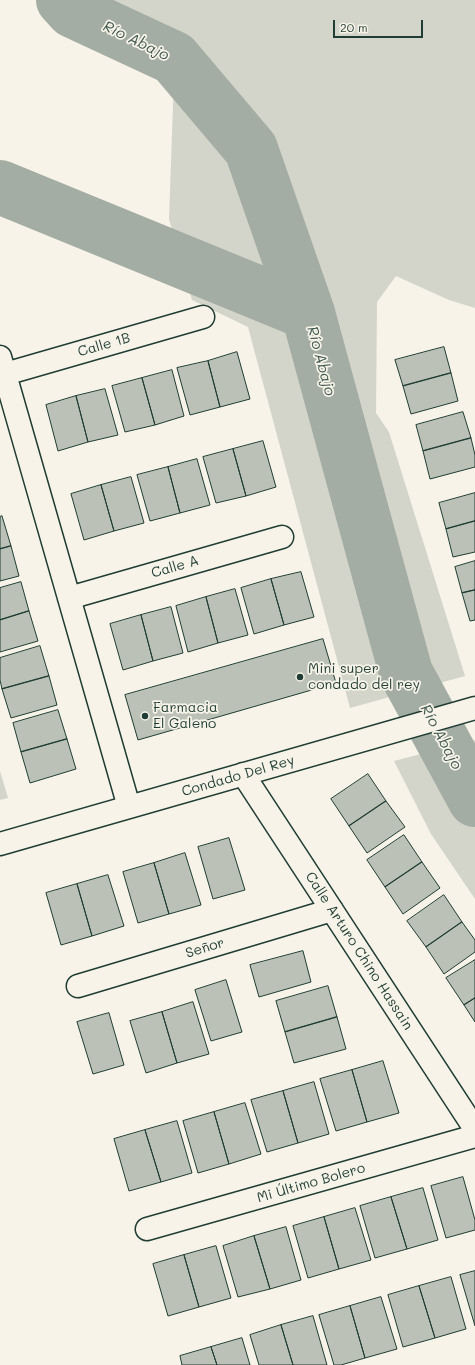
<!DOCTYPE html>
<meta charset="utf-8">
<style>
body{margin:0}
#map{position:relative;width:475px;height:1365px;overflow:hidden;background:#f7f3e8;font-family:Mali,sans-serif}
canvas{display:block}
.scale{position:absolute;left:333px;top:20px;width:90px;height:18px;box-sizing:border-box;border:2px solid #1f3d34;border-top:0;padding-left:5px;font-size:12px;line-height:14px;white-space:nowrap;color:#1f3d34;-webkit-text-stroke:3px #f7f3e8;paint-order:stroke}
</style>
<div id="map">
<canvas width="475" height="1365"></canvas>
<div class="scale">20 m</div>
</div>
<script>
const c = document.querySelector('canvas').getContext('2d');
c.lineJoin = 'round';
function fill(path, color) {
  c.fillStyle = color;
  c.fill(path, 'evenodd');
}
function trace(path, color, width, dash) {
  c.strokeStyle = color;
  c.lineWidth = width;
  c.lineCap = dash ? 'butt' : 'round';
  c.setLineDash(dash || []);
  c.stroke(path);
}
function write(font, color, halo, rows, align = 'center') {
  c.font = font + ' Mali,sans-serif';
  c.lineWidth = 3.5;
  c.setLineDash([]);
  c.textBaseline = 'middle';
  c.strokeStyle = halo;
  c.fillStyle = color;
  for (const [text, x, y, turn = 0] of rows) {
    c.save();
    c.translate(x, y);
    c.rotate((+turn || 0) * Math.PI / 180);
    c.textAlign = isNaN(turn) ? turn : align;
    if (halo) c.strokeText(text, 0, 0);
    c.fillText(text, 0, 0);
    c.restore();
  }
}
fill(new Path2D(`
 M87,0H475V308L449,300L396,276L377,302L376,413L389,432L465,676L350,708L248,327L192,300L169,219L174,77Z
 M475,740V899L431,834L394,761Z
 M0,771L8,798L0,800Z`), '#d3d5ca');
trace(new Path2D(`
 M63,0L73,11L174,58L251,149L308,313L406,673L475,800
 M0,187L308,313`), '#a4ada3', 54);
const building = new Path2D(`
 M444,347L451,373L403,386L395,360Z
 M237,352L250,399L220,407L208,361Z
 M208,361L220,407L190,415L177,368Z
 M172,370L184,416L155,425L142,378Z
 M451,373L458,401L411,414L403,386Z
 M142,378L155,425L125,432L112,386Z
 M105,389L118,435L88,442L76,396Z
 M76,396L88,442L58,451L46,405Z
 M463,412L471,438L423,451L416,425Z
 M471,438L475,455V467L430,479L423,451Z
 M263,441L276,487L246,496L233,449Z
 M233,449L246,496L216,503L203,457Z
 M197,459L210,505L180,513L168,467Z
 M168,467L180,513L150,521L137,475Z
 M131,477L144,523L114,531L101,485Z
 M101,485L114,531L84,540L71,494Z
 M475,493V521L446,529L439,503Z
 M2,516L11,546L0,549V517Z
 M475,521V552L453,557L446,529Z
 M11,546L19,576L0,581V549Z
 M475,561V590L462,593L455,567Z
 M301,572L314,617L284,625L271,579Z
 M271,579L284,625L254,634L241,588Z
 M21,582L29,611L0,620V588Z
 M235,589L248,635L218,643L206,597Z
 M475,590V620L470,621L462,593Z
 M206,597L218,643L188,652L176,606Z
 M171,607L183,653L153,661L141,615Z
 M29,611L38,641L0,652V620Z
 M141,615L153,661L123,670L110,624Z
 M323,639L336,683L138,740L125,695Z
 M40,646L49,676L2,689L0,680V658Z
 M49,676L57,705L11,718L2,689Z
 M58,710L67,739L21,752L13,723Z
 M67,739L76,769L30,783L21,752Z
 M368,774L386,801L349,826L331,799Z
 M386,801L405,827L367,853L349,826Z
 M404,835L422,862L385,887L367,860Z
 M229,838L245,890L213,899L198,847Z
 M185,853L201,905L169,914L154,863Z
 M422,862L440,888L403,914L385,887Z
 M154,863L169,914L138,923L123,872Z
 M108,875L124,926L92,936L77,884Z
 M77,884L92,936L61,945L46,893Z
 M444,895L462,922L426,947L407,921Z
 M462,922L475,940V952L444,974L426,947Z
 M303,951L311,982L259,997L250,965Z
 M475,960V998L464,1005L446,978Z
 M226,980L242,1032L211,1041L195,990Z
 M328,986L337,1017L285,1032L276,1001Z
 M475,998V1022L464,1005Z
 M193,1002L209,1054L177,1063L162,1012Z
 M162,1012L177,1063L146,1073L130,1021Z
 M109,1013L124,1065L93,1074L77,1022Z
 M337,1017L346,1049L294,1063L285,1032Z
 M383,1061L399,1113L367,1122L352,1070Z
 M352,1070L367,1122L336,1131L320,1079Z
 M314,1082L329,1134L298,1143L283,1091Z
 M283,1091L298,1143L267,1152L251,1100Z
 M245,1103L261,1154L229,1164L214,1112Z
 M214,1112L229,1164L198,1173L183,1121Z
 M177,1121L192,1173L161,1182L145,1130Z
 M145,1130L161,1182L129,1191L114,1139Z
 M463,1177L475,1220V1230L446,1238L431,1186Z
 M423,1188L438,1240L407,1249L391,1197Z
 M391,1197L407,1249L375,1258L360,1206Z
 M355,1208L371,1260L339,1269L324,1217Z
 M324,1217L339,1269L308,1278L293,1226Z
 M286,1227L301,1280L270,1289L254,1236Z
 M254,1236L270,1289L238,1297L223,1246Z
 M216,1246L231,1298L199,1307L184,1255Z
 M184,1255L199,1307L168,1316L153,1264Z
 M475,1271V1326L460,1275Z
 M451,1277L466,1329L435,1338L419,1286Z
 M419,1286L435,1338L403,1347L388,1295Z
 M381,1297L397,1349L365,1358L350,1306Z
 M350,1306L365,1358L341,1365H334L319,1315Z
 M313,1316L327,1365H293L281,1325Z
 M281,1325L293,1365H259L250,1335Z
 M242,1338L250,1365H217L211,1347Z
 M211,1347L217,1365H182L180,1356Z`);
fill(building, '#bbc1b6');
trace(building, '#1f3d34', 1);
const minor = new Path2D(`
 M0,357L129,807
 M5,374L203,317
 M69,598L282,537
 M243,774L475,1129
 M0,844L475,708
 M78,986L332,910
 M147,1229L475,1136`);
trace(minor, '#1f3d34', 25);
trace(minor, '#f7f3e8', 22);
for (const [x, y, r, color] of [
 [300,677,4,"#1f3d34"],
 [145,716,4,"#1f3d34"]
]) {
  const dot = new Path2D();
  dot.arc(x, y, r, 0, 2 * Math.PI);
  c.fillStyle = color;
  c.fill(dot);
  trace(dot, '#f7f3e8', 1.5);
}
write('14px', '#1f3d34', '#f7f3e8', [
 ["Calle 1B",104,345,-16],
 ["Calle A",175,567,-16],
 ["Condado Del Rey",238,776,-16],
 ["Señor",205,948,-17],
 ["Calle Arturo Chino Hassain",359,951,57],
 ["Mi Último Bolero",311,1183,-16]
]);
write('14px', '#1f3d34', '#f7f3e8', [
 ["Mini super",308,669],
 ["condado del rey",308,685],
 ["Farmacia",153,708],
 ["El Galeno",153,724]
], 'left');
write('italic 15px', '#405950', '#f7f3e8', [
 ["Río Abajo",136,41,26],
 ["Río Abajo",321,361,75],
 ["Río Abajo",441,737,62]
]);
</script>
